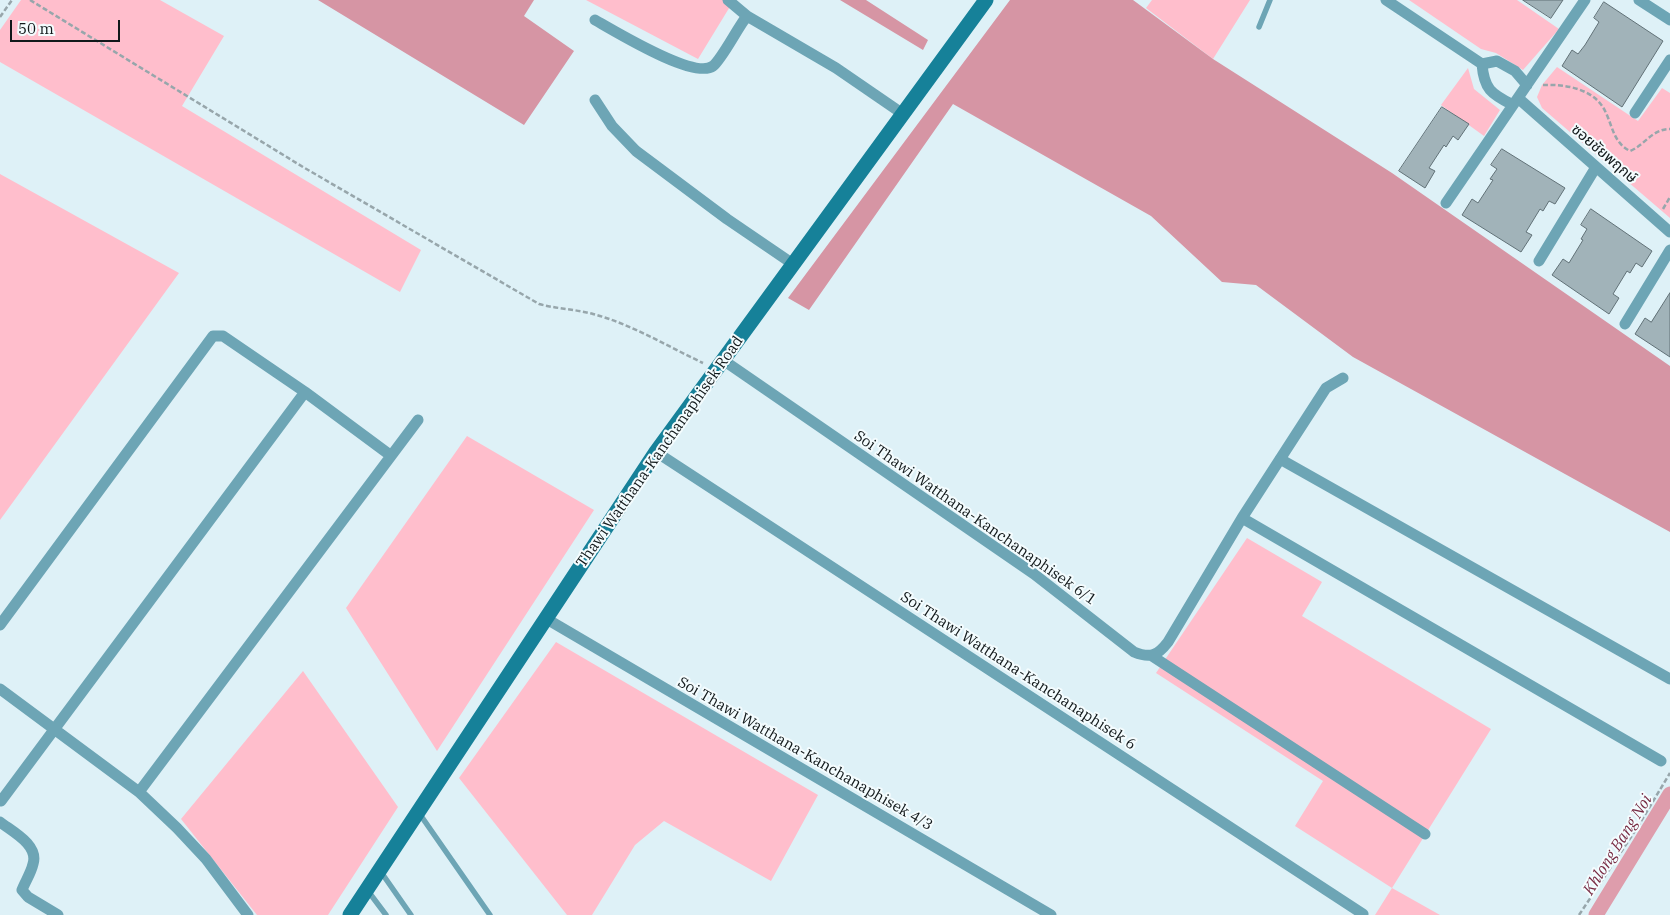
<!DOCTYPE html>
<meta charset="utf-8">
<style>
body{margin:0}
#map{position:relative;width:1670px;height:915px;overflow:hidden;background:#def1f7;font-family:"IBM Plex Serif",serif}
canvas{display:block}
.scale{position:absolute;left:10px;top:20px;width:110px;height:22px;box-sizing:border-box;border:2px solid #11181a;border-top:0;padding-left:6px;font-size:15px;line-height:18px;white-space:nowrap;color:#11181a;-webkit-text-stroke:4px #f4fcfe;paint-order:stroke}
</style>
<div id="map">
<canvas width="1670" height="915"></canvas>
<div class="scale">50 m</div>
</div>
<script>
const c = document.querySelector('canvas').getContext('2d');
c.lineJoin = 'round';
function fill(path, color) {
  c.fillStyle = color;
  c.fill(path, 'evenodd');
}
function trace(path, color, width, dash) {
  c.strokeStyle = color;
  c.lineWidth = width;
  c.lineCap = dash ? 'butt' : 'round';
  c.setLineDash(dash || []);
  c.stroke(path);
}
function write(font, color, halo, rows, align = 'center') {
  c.font = font + ' "IBM Plex Serif","Noto Sans Thai",serif';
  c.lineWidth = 4;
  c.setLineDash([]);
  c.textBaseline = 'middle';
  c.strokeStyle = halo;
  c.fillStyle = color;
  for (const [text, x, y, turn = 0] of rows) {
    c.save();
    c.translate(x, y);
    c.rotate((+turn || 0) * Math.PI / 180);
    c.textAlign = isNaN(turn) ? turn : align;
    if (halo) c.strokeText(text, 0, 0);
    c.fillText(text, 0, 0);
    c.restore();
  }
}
fill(new Path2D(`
 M21,0H160L224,36L182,106L421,250L400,292L0,62V30Z
 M586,0H734L698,59Z
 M1152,0H1250L1213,59L1146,8Z
 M1409,0H1517L1559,29L1523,70L1496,53L1481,49Z
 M1557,67L1638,121L1662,88L1670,93V218L1542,108L1537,97L1542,85Z
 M1468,68L1474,89L1500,110L1484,136L1441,105Z
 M0,174L179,273L0,520Z
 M467,436L594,510L437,751L346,608Z
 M1247,538L1322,582L1302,616L1491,729L1392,888L1440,915H1375L1392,888L1295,826L1323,781L1156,673Z
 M556,642L818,795L771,881L664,821L635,845L592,915H567L459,778Z
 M303,671L398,807L328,915H257L181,819Z`), '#ffbecc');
fill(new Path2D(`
 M318,0H534L524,16L574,51L524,125Z
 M840,0H866L928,40L923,50Z
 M1010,0H1133L1213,59L1392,173L1670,366V532L1353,357L1256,285L1222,282L1151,216L953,104L809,310L788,298Z`), '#d695a4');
trace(new Path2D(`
 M1596,915L1670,794`), '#de9dac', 15);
const building = new Path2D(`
 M1523,0H1563L1551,18Z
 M1604,2L1663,41L1622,107L1562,66L1572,50L1578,54L1585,45L1599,22L1594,18Z
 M1442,107L1469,124L1458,140L1453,136L1446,147L1444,145L1429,168L1435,171L1425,188L1399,171Z
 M1502,149L1565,188L1555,204L1549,201L1543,211L1540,209L1526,232L1532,235L1521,252L1462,215L1472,199L1478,203L1493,180L1490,179L1497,169L1491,165Z
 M1591,209L1652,251L1642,267L1636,263L1630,273L1627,271L1613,294L1619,298L1609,314L1552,275L1563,259L1569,263L1583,240L1581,239L1587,229L1581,225Z
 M1670,293V357L1635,334L1645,318L1651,322Z`);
fill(building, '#a1b3b9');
trace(building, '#617177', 1);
trace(new Path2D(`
 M30,0L303,167L539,304C557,309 575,309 593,314C631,324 667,346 703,363
 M0,17L12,0
 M1543,85C1566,84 1596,89 1606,113C1613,128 1614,143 1630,151C1645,145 1652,129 1670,129
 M1663,209L1670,197
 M1579,915L1637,828L1670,773`), '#97a6ab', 2.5, [5, 2.5]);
trace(new Path2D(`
 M1259,27L1270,0
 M419,813L490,915
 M381,872L411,915
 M368,891L386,915`), '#6da5b5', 5.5);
trace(new Path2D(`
 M728,0L747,16L836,68L903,114
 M1386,0L1482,64L1497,61L1515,71L1527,85
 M1639,0L1670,20
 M595,20C615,31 694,80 713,66C722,59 738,27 747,16
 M1482,64C1484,89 1491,94 1513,105
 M1518,98L1670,232
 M595,100L612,126L636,151L727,219L793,264
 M1635,113L1670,60
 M1446,203L1585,0
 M1539,261L1596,167
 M1625,324L1670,250
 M723,360L1034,574L1134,652C1151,659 1158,655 1168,642L1242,518L1326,388L1343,378
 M656,452L1363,914
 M1280,459L1670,679
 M1242,518L1661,761
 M545,618L1051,915
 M0,625L213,336H223L305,392L390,455
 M1152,656L1425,834
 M0,689L139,792L177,828L206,859L248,915
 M139,792L418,420
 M1,801L305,392
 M0,822C13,832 39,845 33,864C31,873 25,882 22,890L28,897L58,915`), '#6da5b5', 11);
trace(new Path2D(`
 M350,915L656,452L986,0`), '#168199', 15);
write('15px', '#11181a', '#f4fcfe', [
 ["ซอยชัยพฤกษ์",1604,154,41],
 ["Thawi Watthana-Kanchanaphisek Road",660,452,-55],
 ["Soi Thawi Watthana-Kanchanaphisek 6/1",975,518,35],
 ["Soi Thawi Watthana-Kanchanaphisek 6",1018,671,33],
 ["Soi Thawi Watthana-Kanchanaphisek 4/3",805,754,30]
]);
write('italic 16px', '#782b43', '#f4fcfe', [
 ["Khlong Bang Noi",1618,845,-58]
]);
</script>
